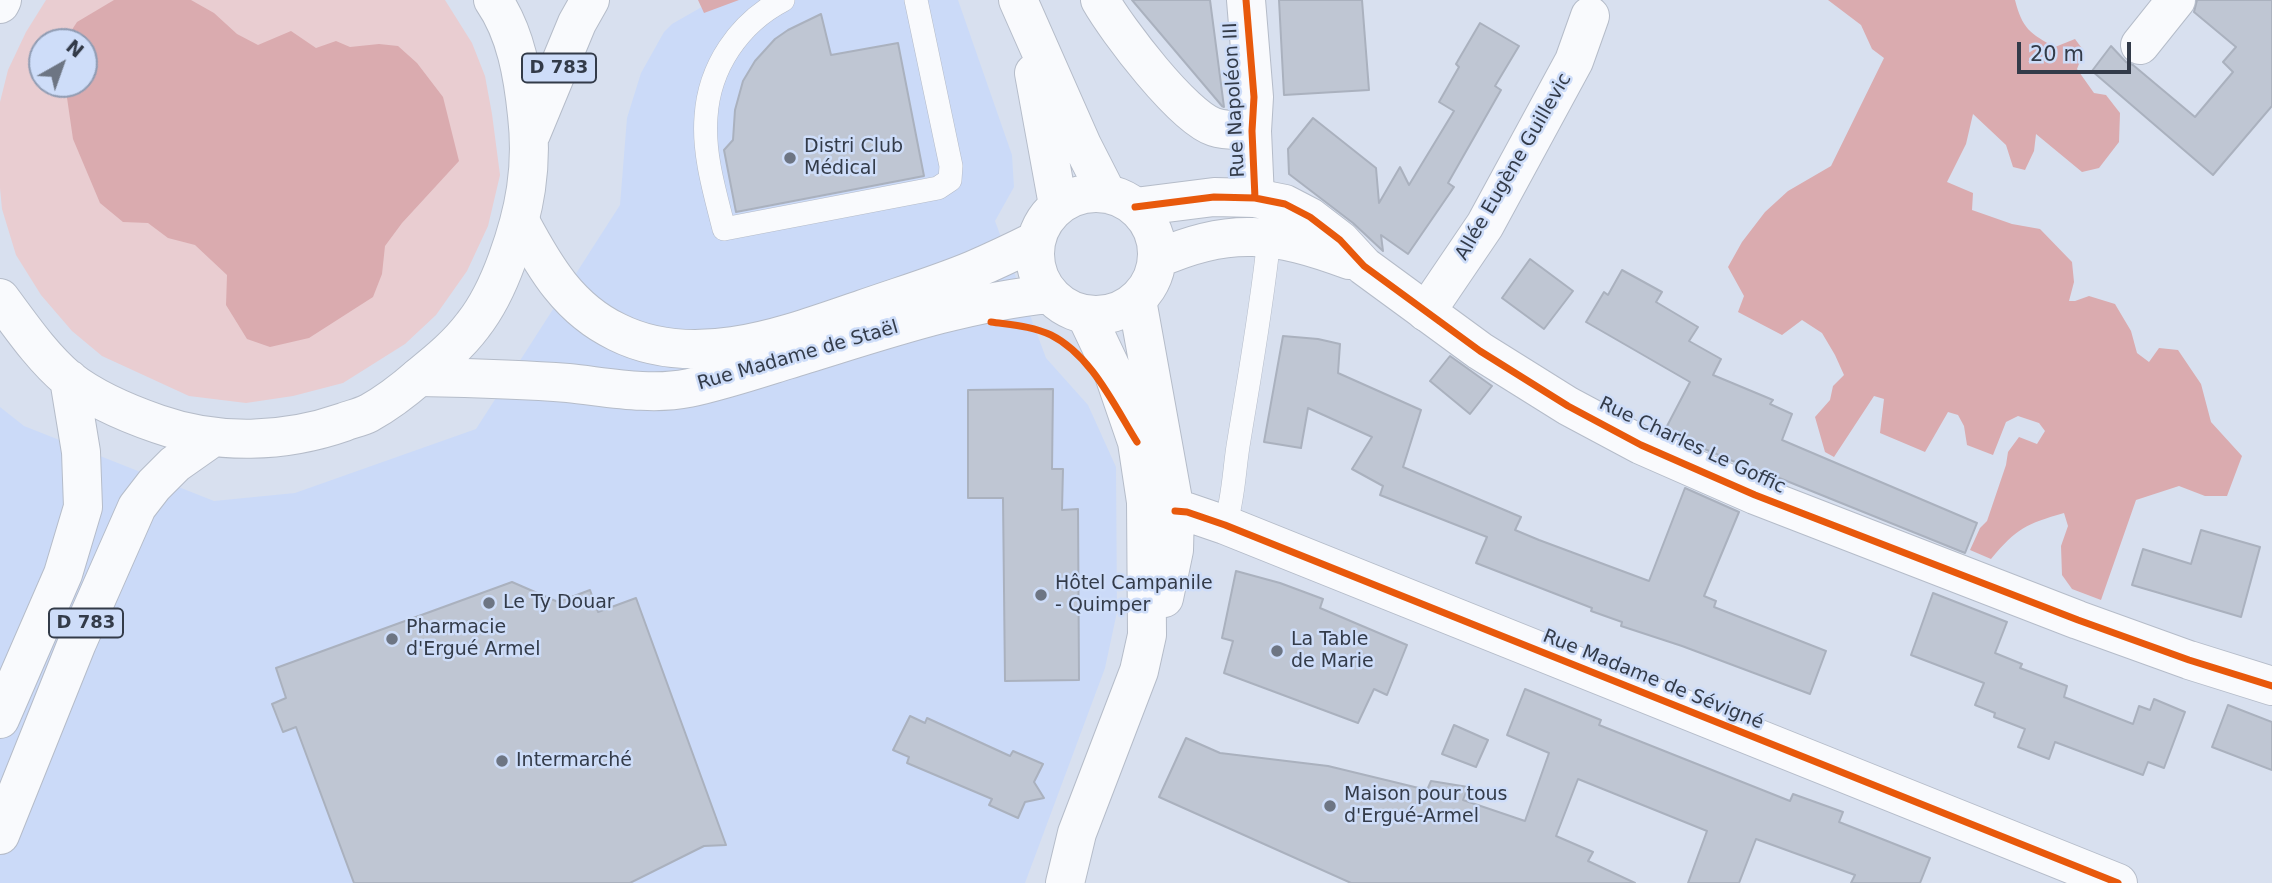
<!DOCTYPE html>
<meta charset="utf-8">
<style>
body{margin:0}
#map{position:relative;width:2272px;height:883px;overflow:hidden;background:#d8e0ef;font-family:"DejaVu Sans",sans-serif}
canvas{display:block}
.north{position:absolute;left:28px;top:28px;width:70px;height:70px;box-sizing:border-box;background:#ceddf9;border:2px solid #909cb3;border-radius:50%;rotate:40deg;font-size:19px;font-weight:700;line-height:28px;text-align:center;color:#333b49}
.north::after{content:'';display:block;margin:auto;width:24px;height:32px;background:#6d7583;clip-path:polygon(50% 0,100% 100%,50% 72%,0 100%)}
.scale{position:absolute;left:2017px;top:42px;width:114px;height:32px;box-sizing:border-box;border:4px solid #333b49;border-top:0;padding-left:9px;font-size:21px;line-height:24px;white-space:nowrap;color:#333b49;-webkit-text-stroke:5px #ceddf9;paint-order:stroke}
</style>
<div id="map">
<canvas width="2272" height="883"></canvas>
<div class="north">N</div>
<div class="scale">20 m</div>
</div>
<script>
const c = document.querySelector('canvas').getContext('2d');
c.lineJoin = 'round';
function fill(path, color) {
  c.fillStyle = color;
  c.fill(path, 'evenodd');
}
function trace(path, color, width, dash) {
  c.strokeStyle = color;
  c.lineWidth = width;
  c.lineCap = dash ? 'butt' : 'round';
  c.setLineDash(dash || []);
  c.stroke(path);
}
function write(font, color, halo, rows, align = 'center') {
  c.font = font + ' "DejaVu Sans",sans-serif';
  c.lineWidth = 5;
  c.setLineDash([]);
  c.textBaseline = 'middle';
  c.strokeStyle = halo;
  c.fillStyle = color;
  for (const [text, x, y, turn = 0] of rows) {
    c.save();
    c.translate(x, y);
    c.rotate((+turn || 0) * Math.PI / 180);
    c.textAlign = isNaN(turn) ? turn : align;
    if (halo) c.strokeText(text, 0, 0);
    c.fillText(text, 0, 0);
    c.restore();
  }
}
fill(new Path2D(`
 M714,0H958L1012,155L1014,187L995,221L1046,358L1088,405L1116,467L1117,612L1105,668L1025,883H0V407L24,426L214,501L295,493L476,429L620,205L627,118L641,73L664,32L672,24Z`), '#cbdaf8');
fill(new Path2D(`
 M46,0H445L472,43L485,76L492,114L500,175L488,226L467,271L436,315L405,344L343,383L293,396L246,403L189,396L102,356L72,331L41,295L16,255L2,209L0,188V102L8,70L26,32ZM42,42H84V84H42Z`), '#e9cdd1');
fill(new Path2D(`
 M114,0H191L214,13L237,34L258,45L291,31L316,48L336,41L350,47L379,44L398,46L417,63L443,97L459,161L402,223L385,246L382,274L373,297L309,338L270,347L247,339L226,305L227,275L195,245L168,238L148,223L123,222L100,203L73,139L65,84H84V42H64L77,22Z
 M698,0H739L704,13Z
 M1828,0H2015C2022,28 2030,34 2055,47L2075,39L2084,51L2077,69L2094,93L2106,95L2120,113L2119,142L2099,168L2082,172L2036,134L2034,151L2025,170L2013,167L2006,145L1973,114L1966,144L1947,182L1973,193L1972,210L2012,224L2040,229L2072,262L2074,282L2069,301H2075L2089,296L2115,304L2131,331L2137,353L2149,362L2159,348L2178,350L2201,384L2211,422L2242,456L2227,496H2205L2179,486L2136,500L2101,600L2072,589L2062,575L2061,546L2068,526L2064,513C2026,524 2017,528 1991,559L1970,550L1980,528L1987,521L2006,465L2008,452L2019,437L2037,444L2045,431L2039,423L2018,416L2006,422L1993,455L1967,445L1964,426L1958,415L1948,412L1925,452L1880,433L1884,399L1874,396L1834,457L1825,452L1815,417L1830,400L1833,386L1844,375L1835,355L1822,333L1802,320L1782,335L1738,312L1744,296L1728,267L1742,242L1765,212L1788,191L1831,166L1884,58L1872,49L1861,25Z`), '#daabaf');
const building = new Path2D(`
 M1132,0H1210L1224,107L1222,106Z
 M1279,0H1362L1369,90L1284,95Z
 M2197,0H2272V106L2213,175L2092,71L2111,46L2126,62L2133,65L2195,117L2233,72L2223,62L2236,47L2194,12Z
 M821,14L831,55L898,43L924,176L736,212L724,150L733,140L735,110L743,81L755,61L775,39L788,30Z
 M1480,23L1519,46L1495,86L1501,90L1448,183L1454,187L1408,254L1381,235L1383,251L1353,223L1289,174L1288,149L1313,118L1376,168L1379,203L1400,167L1409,185L1454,111L1439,102L1459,67L1456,64Z
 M1530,259L1573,291L1544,329L1502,298Z
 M1622,270L1662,292L1656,302L1698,327L1689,341L1721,359L1713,375L1773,400L1770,404L1792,414L1782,440L1977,523L1965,553L1757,469L1756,471L1700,447L1666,428L1690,382L1586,322L1604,292L1608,295Z
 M1283,336L1318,339L1340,344L1338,373L1421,410L1403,467L1521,517L1515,530L1539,540L1649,581L1685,488L1739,512L1704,596L1716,601L1714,607L1826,651L1810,694L1682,646L1621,626L1622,622L1591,611L1592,608L1476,563L1487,537L1380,495L1383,486L1352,469L1372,437L1308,408L1301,448L1264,442Z
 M1450,356L1492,386L1470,414L1430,381Z
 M1053,389L1052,469H1063L1062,510L1078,509L1079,680L1005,681L1003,498H968V390Z
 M2201,530L2260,547L2241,617L2132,585L2143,549L2191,564Z
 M1236,571L1280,583L1323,599L1320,608L1407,645L1387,695L1374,689L1358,723L1224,673L1233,641L1222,638Z
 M512,582L558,602L590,590L598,612L636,598L726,845L704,846L630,883H354L296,727L283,732L272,704L286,698L276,668Z
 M1933,593L2007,622L1995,653L2022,664L2020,668L2067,686L2064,697L2133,724L2139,706L2150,710L2154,699L2185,712L2164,768L2148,762L2143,775L2055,742L2049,759L2018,747L2025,729L1994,717L1995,713L1975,705L1984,683L1911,655Z
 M1525,689L1601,720L1599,725L1790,801L1793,794L1843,812L1839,822L1930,858L1920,883H1851L1855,875L1756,839L1739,883H1688L1707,831L1578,779L1556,836L1593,852L1588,861L1635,883H1351L1159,797L1186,738L1220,753L1328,766L1427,790L1431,781L1468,787L1463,800L1525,821L1549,753L1507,735Z
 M2228,705L2272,722V770L2212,747Z
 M910,716L925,723L927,718L1010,756L1013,751L1043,764L1034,782L1044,798L1025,802L1018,818L989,805L992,799L907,763L909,757L893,750Z
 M1454,725L1488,740L1476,767L1442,754Z`);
fill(building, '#bfc6d3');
trace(building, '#aab1be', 2);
const lane = new Path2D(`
 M783,0C739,23 709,67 706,117C703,154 715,193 724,229L938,188L950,180L951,166L916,0
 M1225,525C1234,498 1234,468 1239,440C1250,373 1262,306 1269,238`);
const street = new Path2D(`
 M1100,0C1117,30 1183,117 1214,127C1226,131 1240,130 1252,131
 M1246,0L1254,97L1252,131L1255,198
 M2140,45L2176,0
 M1137,300L1175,511L1174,550L1164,598
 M1426,312L1485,225L1574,61L1590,16
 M1175,511L1187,512L1225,525L2118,883
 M1065,883L1077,833L1139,671L1147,635L1146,502L1137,442L1113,372L1086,315`);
const secondary = new Path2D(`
 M1018,0L1082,145L1107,194
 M1034,73L1058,205
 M1035 254a61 61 0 1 1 122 0a61 61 0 1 1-122 0Z
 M1135,207L1214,197L1255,198L1285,204L1310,217L1340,240L1364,266L1480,351L1568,406L1641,445L1755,495L2078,620L2189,660L2272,686
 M521,223C545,268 569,309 617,332C695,371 787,335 863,309C900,296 937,285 973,270C994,261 1015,251 1035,241
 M1157,259C1230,226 1276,233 1349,260
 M419,377C469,378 518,379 568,383C607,387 650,396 689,388C722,381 755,370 787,360C873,334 959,303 1049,294`);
const primary = new Path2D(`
 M0,4L2,0
 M531,134L577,23L590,0
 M0,298C21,326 41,356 68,379C92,398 129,414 158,424C218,445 284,443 344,422C352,419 361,417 369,413C387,403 404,390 420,376C440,360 458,345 473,325C488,306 499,282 507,260C525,211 533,167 527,115C523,76 516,33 493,0
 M0,719L63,574L83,507L81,452L69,379
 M0,835L77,643L137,507L154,485L175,464L212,438`);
trace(lane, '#b5bcc9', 24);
trace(street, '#b5bcc9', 40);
trace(secondary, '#b5bcc9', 40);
trace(primary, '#b5bcc9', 40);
trace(lane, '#f9fafd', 23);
trace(street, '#f9fafd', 38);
trace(secondary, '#f9fafd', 38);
trace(primary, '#f9fafd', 38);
trace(new Path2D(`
 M1246,0L1254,97L1252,131L1255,198
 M1135,207L1214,197L1255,198L1285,204L1310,217L1340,240L1364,266L1480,351L1568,406L1641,445L1755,495L2078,620L2189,660L2272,686
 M991,322C1012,325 1032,326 1051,335C1091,355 1114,405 1137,442
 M1175,511L1187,512L1225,525L2118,883`), '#e8590c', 7);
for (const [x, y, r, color] of [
 [790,158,7,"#6d7583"],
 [1041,595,7,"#6d7583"],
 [489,603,7,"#6d7583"],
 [392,639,7,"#6d7583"],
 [1277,651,7,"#6d7583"],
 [502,761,7,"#6d7583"],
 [1330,806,7,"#6d7583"]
]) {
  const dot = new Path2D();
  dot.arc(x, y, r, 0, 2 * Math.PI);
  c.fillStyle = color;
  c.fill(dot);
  trace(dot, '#ceddf9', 2.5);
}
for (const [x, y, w] of [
 [559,68,74],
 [86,623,74]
]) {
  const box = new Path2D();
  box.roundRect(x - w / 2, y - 14.5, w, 29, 5);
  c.fillStyle = '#ceddf9';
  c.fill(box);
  trace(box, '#333b49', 2);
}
write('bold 18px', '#333b49', null, [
 ["D 783",559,68],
 ["D 783",86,623]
]);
write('19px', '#333b49', '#ceddf9', [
 ["Rue Napoléon III",1235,100,-93],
 ["Allée Eugène Guillevic",1514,167,-60],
 ["Rue Madame de Staël",798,356,-16],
 ["Rue Charles Le Goffic",1692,446,25],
 ["Rue Madame de Sévigné",1653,680,22]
]);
write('19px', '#333b49', '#ceddf9', [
 ["Distri Club",804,147],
 ["Médical",804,169],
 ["Hôtel Campanile",1055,584],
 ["- Quimper",1055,606],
 ["Le Ty Douar",503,603],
 ["Pharmacie",406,628],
 ["d'Ergué Armel",406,650],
 ["La Table",1291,640],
 ["de Marie",1291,662],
 ["Intermarché",516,761],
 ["Maison pour tous",1344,795],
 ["d'Ergué-Armel",1344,817]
], 'left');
</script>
